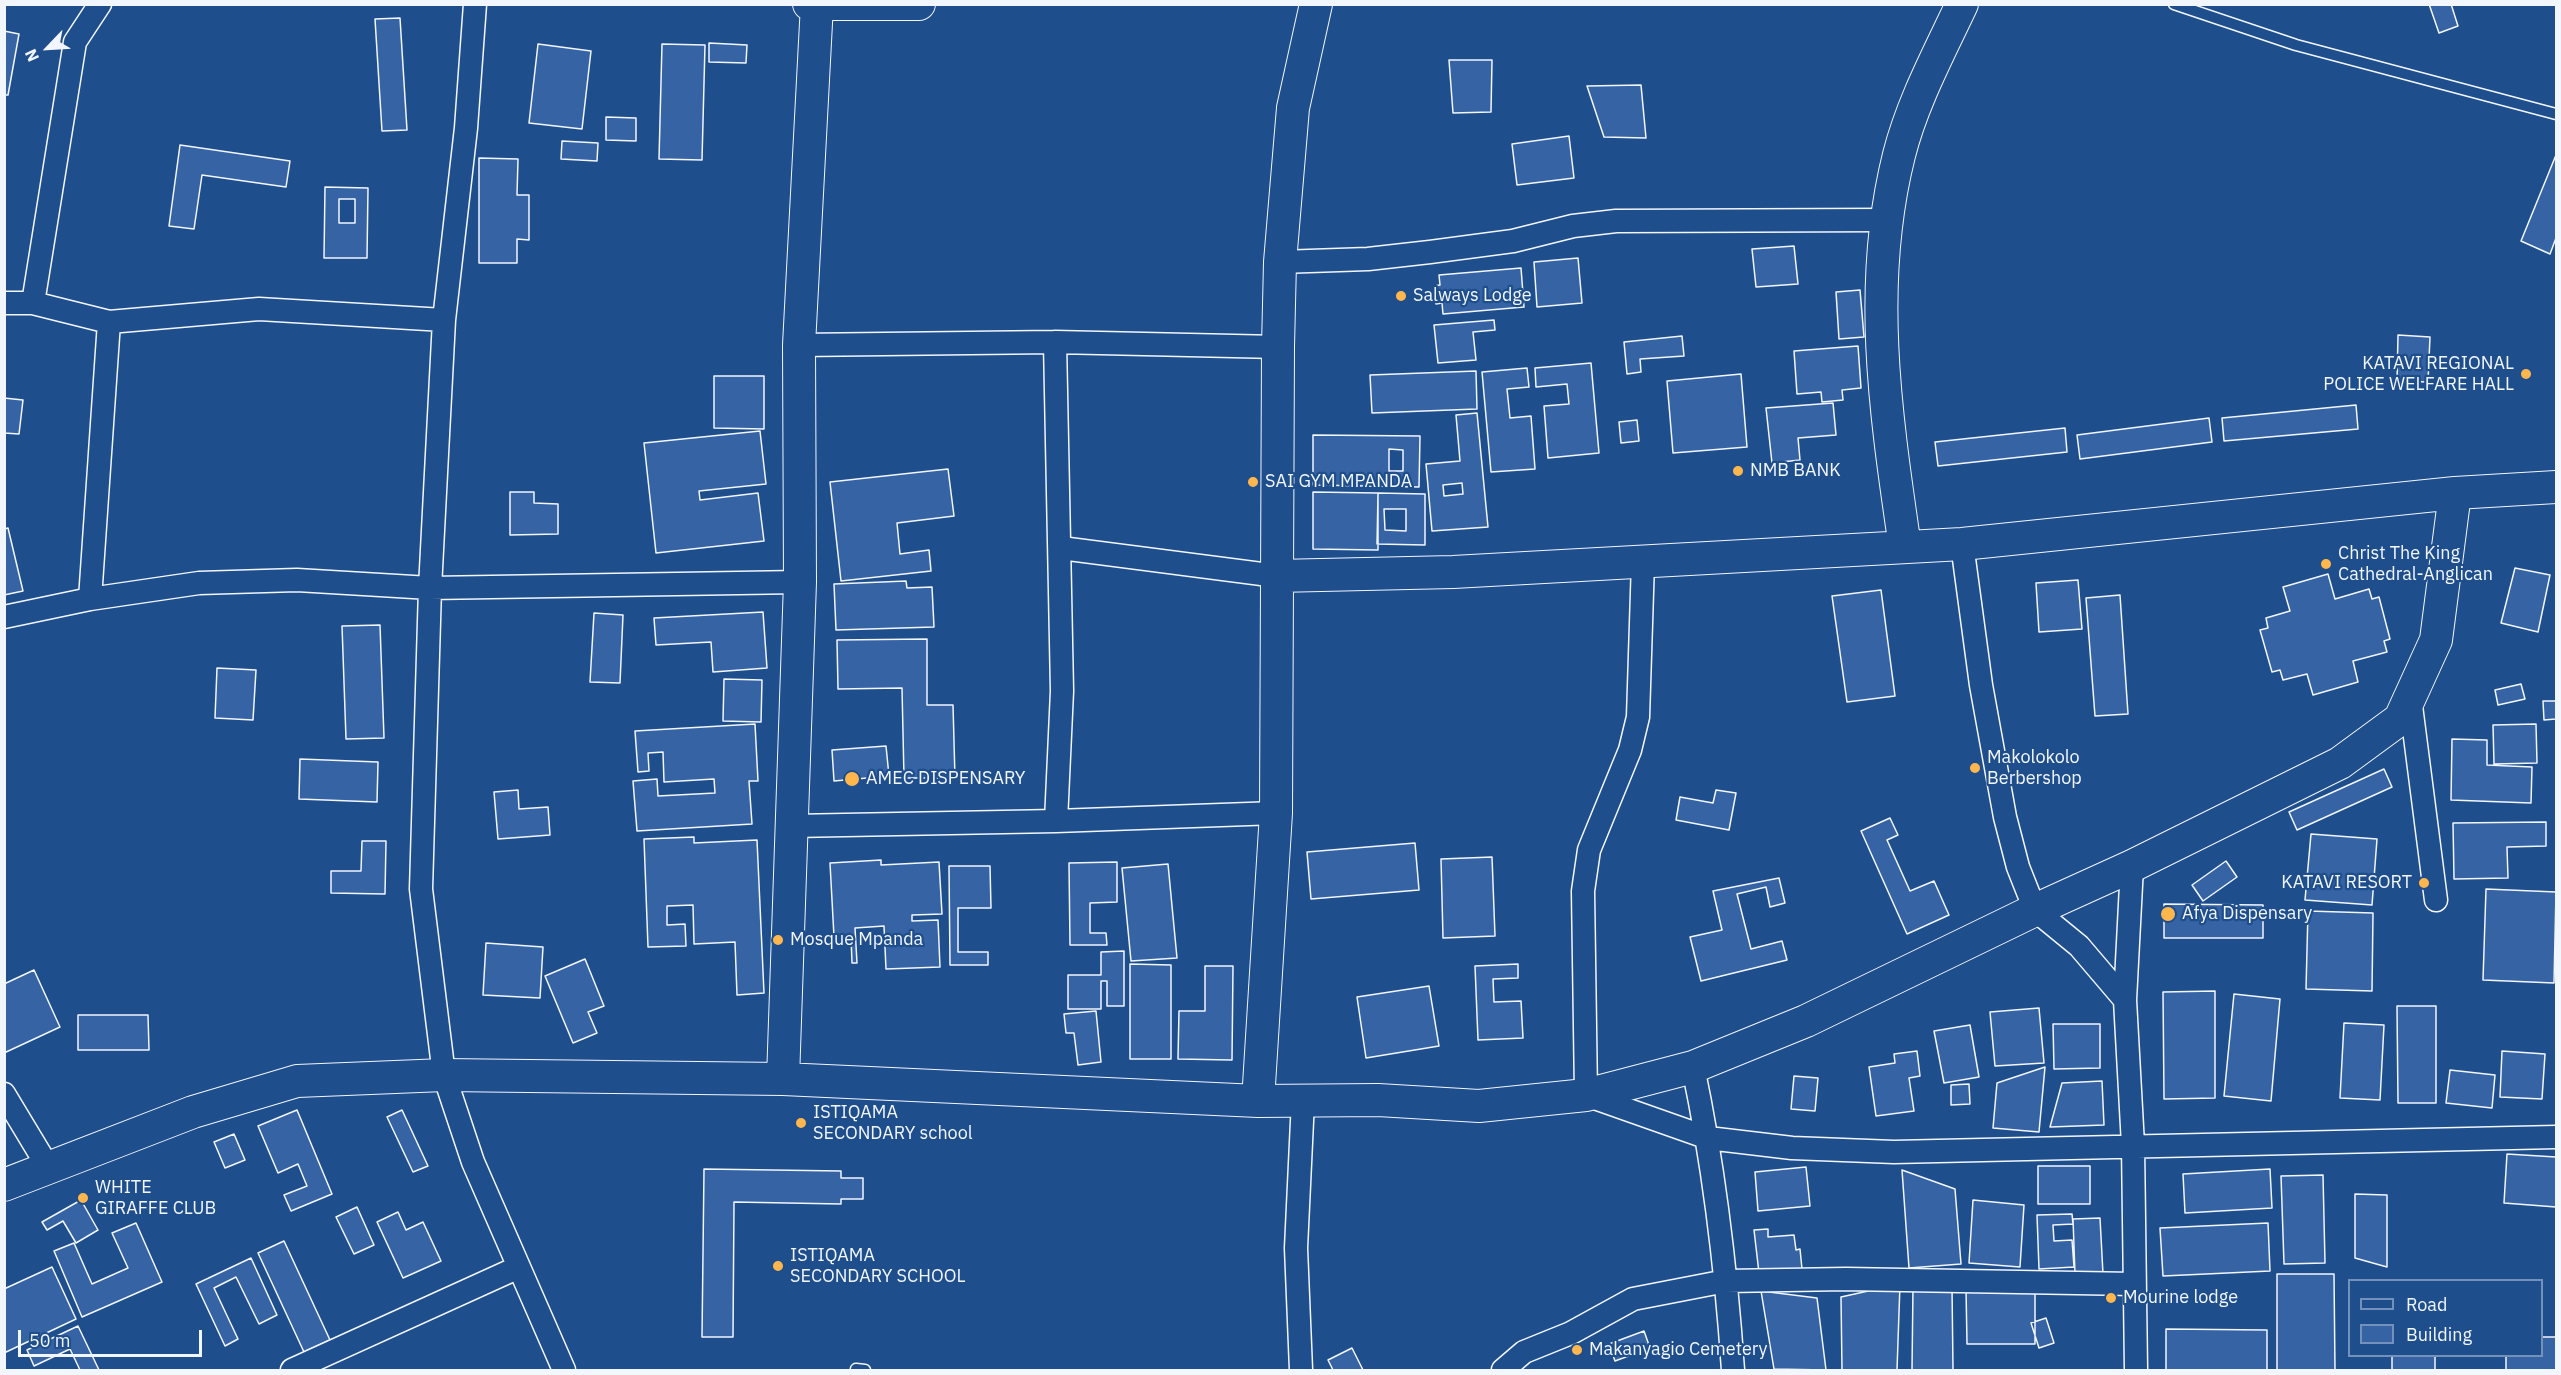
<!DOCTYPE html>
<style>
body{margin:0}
#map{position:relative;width:2561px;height:1375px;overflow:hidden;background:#1f4e8c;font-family:"IBM Plex Sans",sans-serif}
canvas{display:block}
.frame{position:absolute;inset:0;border:6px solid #f2f6ff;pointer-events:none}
.legend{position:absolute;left:2348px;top:1279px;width:195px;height:78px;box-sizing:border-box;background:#1f4e8c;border:2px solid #7391ba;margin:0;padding:8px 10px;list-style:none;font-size:18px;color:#f2f6ff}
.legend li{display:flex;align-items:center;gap:12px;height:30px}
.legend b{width:30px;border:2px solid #7391ba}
.north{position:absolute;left:18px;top:18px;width:60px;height:60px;-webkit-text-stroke:4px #1f4e8c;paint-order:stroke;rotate:245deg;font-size:16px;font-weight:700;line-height:24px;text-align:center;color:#f2f6ff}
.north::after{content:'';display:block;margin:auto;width:21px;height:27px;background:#f2f6ff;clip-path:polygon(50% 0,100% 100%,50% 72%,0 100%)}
.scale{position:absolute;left:18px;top:1330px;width:184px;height:27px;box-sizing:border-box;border:3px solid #f2f6ff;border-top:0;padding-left:8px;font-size:18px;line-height:21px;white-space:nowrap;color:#f2f6ff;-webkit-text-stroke:4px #1f4e8c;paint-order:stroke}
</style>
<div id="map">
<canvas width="2561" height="1375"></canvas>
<div class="frame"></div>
<ul class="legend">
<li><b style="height:8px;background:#1f4e8c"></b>Road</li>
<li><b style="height:16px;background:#3563a3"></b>Building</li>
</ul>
<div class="north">N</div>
<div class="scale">50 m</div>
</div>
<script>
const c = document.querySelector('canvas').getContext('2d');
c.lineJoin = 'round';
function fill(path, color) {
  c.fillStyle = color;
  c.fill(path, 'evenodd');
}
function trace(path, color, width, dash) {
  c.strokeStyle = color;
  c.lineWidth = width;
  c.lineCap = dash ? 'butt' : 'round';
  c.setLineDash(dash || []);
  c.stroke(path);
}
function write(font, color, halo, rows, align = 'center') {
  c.font = font + ' "IBM Plex Sans",sans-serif';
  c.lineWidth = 4.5;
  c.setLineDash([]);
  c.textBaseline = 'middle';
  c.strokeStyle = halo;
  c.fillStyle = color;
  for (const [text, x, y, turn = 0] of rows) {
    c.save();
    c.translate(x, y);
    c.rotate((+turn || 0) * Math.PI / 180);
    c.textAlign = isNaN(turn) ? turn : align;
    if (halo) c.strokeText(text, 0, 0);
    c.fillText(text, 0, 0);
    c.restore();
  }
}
const building = new Path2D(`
 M2429,4H2451L2458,26L2439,33Z
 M400,18L407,130L382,131L375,19Z
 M4,31L19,34L8,95H4Z
 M709,43L747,45L746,63L709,62Z
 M538,44L591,51L582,129L529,123Z
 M662,44L705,45L702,160L659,159Z
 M1449,60H1492L1491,112L1453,113Z
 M1641,85L1646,138L1604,137L1587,86Z
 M606,117L636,118V141L606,140Z
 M1569,136L1574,178L1517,185L1512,144Z
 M562,141L598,143L597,161L561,159Z
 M180,145L290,161L286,187L202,175L194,229L169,226Z
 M2556,155V238L2550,254L2521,241Z
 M479,158L518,159L517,195H529V240L517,239V263H479Z
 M325,187L368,188L367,258H324ZM339,199H355V223H339Z
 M1794,246L1798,284L1756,287L1752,249Z
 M1578,258L1582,303L1537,307L1534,262Z
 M1521,268L1524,307L1443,314L1442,303L1436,304L1434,286L1440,285L1439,275Z
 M1860,290L1864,337L1839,339L1836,292Z
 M1494,320L1495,330L1473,332L1476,360L1438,363L1434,325Z
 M2398,335L2430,337L2428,382L2397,381Z
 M1682,336L1684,356L1640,359L1641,372L1627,374L1624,342Z
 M1858,346L1861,388L1842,390L1843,400L1822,402L1821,392L1797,394L1794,351Z
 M1591,363L1599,453L1548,458L1544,406L1569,404L1567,384L1536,387L1535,368Z
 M1527,368L1529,387L1507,389L1510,418L1531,416L1535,469L1491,472L1482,372Z
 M1476,371L1477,409L1372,413L1370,375Z
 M1741,374L1747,447L1673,453L1667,381Z
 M714,376H764V429L714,428Z
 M4,398L23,400L19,434L4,433Z
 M1833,403L1836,435L1798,438L1800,460L1772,463L1766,408Z
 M2356,405L2358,429L2224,441L2222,418Z
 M1477,413L1488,527L1432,531L1426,464L1460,461L1456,415ZM1462,483L1463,494L1444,496L1443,485Z
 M2209,418L2212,442L2080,459L2077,435Z
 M1637,420L1639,441L1621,443L1619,422Z
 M2065,428L2067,452L1938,466L1935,442Z
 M760,431L766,484L699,491L700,500L758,493L764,541L656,553L644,443Z
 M1313,435L1420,436L1419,487L1313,485ZM1389,449L1403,450V471H1389Z
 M948,469L954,516L897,523L900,554L929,550L931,571L841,581L830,482Z
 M510,492H534V503L558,504V534L510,535Z
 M1313,492L1378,493V550L1313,549Z
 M1378,493L1425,494V545L1377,544ZM1384,509H1406V531L1385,530Z
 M8,528L23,591L4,595V529Z
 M2515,568L2550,575L2538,632L2501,623Z
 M2328,574L2335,599L2369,589L2372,599L2379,597L2390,639L2384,641L2387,652L2353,661L2358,682L2313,695L2307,674L2283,680L2280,670L2272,672L2260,630L2268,628L2266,618L2290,611L2283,587Z
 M2078,580L2082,629L2039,632L2036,583Z
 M906,581L907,588L932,587L934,627L836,630L834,584Z
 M1881,590L1895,696L1847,702L1832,596Z
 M2120,595L2128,714L2095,716L2086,598Z
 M763,612L767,668L713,672L711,642L656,645L654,618Z
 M594,613L623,615L620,683L590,682Z
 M380,625L384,738L346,739L342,626Z
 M927,639V705H953L955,778H904L902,688L838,689L837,640Z
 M217,668L256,670L253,720L215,718Z
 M724,679L762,680L761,722L723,721Z
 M2521,684L2525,699L2498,705L2495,690Z
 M2543,701H2556V719L2544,720Z
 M755,724L758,781H749L752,824L637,831L633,781L657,779L658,796L715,793L714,779L664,782L663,752L648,753L649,771L638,772L635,731Z
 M2536,724L2537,763L2494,764L2493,725Z
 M2452,739L2487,740V765L2532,767L2531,803L2451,800Z
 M886,746L889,776L834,781L832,750Z
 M300,759L378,762L377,802L299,799Z
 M2384,769L2392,787L2297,830L2289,812Z
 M518,790L519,809L548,807L550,835L498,839L494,792Z
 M1716,790L1736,793L1729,830L1676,820L1680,797L1713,803Z
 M1890,818L1898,835L1887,840L1910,891L1934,881L1949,915L1907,934L1861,831Z
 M2546,822V846L2507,847L2508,878L2454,879L2453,823Z
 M2311,834L2377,839L2372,905L2305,900Z
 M694,837V843L757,840L764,993L737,995L735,942L694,944L693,905L667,906V925L685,924L686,946L648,947L644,839Z
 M362,841H386L385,894L331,893V871H361Z
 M1415,843L1419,890L1311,899L1307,852Z
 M1492,857L1495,936L1443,938L1441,859Z
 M881,860V865L939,862L942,914L912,915V921L938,920L940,967L886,969L884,926L855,928L857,963H852L851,936L834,937L830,863Z
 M2226,861L2237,877L2203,901L2192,885Z
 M1117,862V902L1090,903V933H1106L1107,945H1070L1069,863Z
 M1168,864L1177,958L1131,961L1122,868Z
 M949,866H990L991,908H958V952H988V965H950Z
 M1779,878L1785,903L1770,907L1766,887L1737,894L1751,949L1782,941L1787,960L1701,981L1690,937L1722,930L1713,891Z
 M2486,889L2556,892L2554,983L2483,980Z
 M2164,904L2263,905V938H2164Z
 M2308,911L2373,913L2372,991L2306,989Z
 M486,943L543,947L540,998L483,995Z
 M1124,951V1006H1107V981H1101V1009H1068V975H1101V952Z
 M585,959L604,1006L588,1012L597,1033L573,1043L545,976Z
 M1130,964L1171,965V1059H1130Z
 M1518,964V978L1493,979L1494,1002L1521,1001L1523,1038L1478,1040L1475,966Z
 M1205,966H1233L1232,1060L1178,1059L1179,1011H1205Z
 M34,970L60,1027L4,1053V984Z
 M1429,986L1439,1046L1366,1058L1357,997Z
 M2215,991V1098L2164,1099L2163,992Z
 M2234,994L2280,999L2271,1101L2224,1096Z
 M2397,1006H2436V1103H2398Z
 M2039,1008L2044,1063L1995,1066L1990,1012Z
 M1096,1011L1101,1062L1078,1065L1074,1033H1066L1064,1014Z
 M78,1015H148L149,1050H78Z
 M2344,1023L2384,1025L2380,1100L2340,1098Z
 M2053,1024H2100V1068L2054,1069Z
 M1970,1025L1979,1077L1944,1083L1934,1031Z
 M1917,1051L1920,1076L1909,1078L1914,1111L1876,1116L1869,1067L1895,1063L1894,1054Z
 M2502,1051L2545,1054L2542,1099L2500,1097Z
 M2045,1067L2039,1132L1993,1128L1997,1083Z
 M2450,1070L2495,1075L2492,1108L2446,1103Z
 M1794,1076L1818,1078L1815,1111L1791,1109Z
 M2102,1081L2104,1125L2050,1127L2062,1083Z
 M1969,1084L1970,1104L1951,1105V1085Z
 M297,1110L332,1194L291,1211L284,1195L307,1186L298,1164L278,1173L258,1126Z
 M402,1110L428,1166L413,1172L387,1117Z
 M234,1134L245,1160L225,1168L214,1142Z
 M2507,1154L2556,1157V1207L2504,1203Z
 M2038,1166H2090V1204H2038Z
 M1806,1167L1810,1206L1758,1211L1755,1172Z
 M704,1169L841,1171V1178H863V1199H841V1204L734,1202L733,1337H702Z
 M2270,1169L2272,1208L2185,1213L2183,1174Z
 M1902,1170L1955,1189L1961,1264L1909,1268Z
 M2323,1175L2325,1263L2284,1264L2281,1176Z
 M2355,1194L2387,1195V1267L2355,1258Z
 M81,1200L98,1230L76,1243L63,1221L47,1230L42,1222Z
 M1973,1200L2024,1205L2020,1267L1969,1263Z
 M357,1207L374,1245L354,1254L336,1217Z
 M398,1212L406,1230L423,1222L441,1261L403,1278L377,1222Z
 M2072,1214L2073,1224L2053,1225L2054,1241L2072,1240L2074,1267L2039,1269L2037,1215Z
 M2100,1218L2103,1274H2075L2073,1219Z
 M136,1223L162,1282L82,1317L54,1251L74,1243L92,1284L128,1268L112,1233Z
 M2268,1223L2270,1271L2163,1276L2160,1228Z
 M1768,1229V1237L1794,1235L1796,1250L1800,1249L1802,1269L1759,1273L1754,1230Z
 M284,1241L330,1340L304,1352L258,1253Z
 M251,1258L277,1315L259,1324L236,1277L214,1288L238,1339L225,1346L196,1284Z
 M52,1267L76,1319L4,1353V1289Z
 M2277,1274H2334L2335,1370H2277Z
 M1900,1284L1897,1370H1842L1841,1297Z
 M1913,1286H1952L1953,1370H1912Z
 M1966,1288H2035V1344H1967Z
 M1761,1291L1817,1298L1826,1370L1774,1369Z
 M2046,1318L2054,1343L2039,1348L2031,1323Z
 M78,1326L99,1370H80L70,1349L34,1366L27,1350Z
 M2166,1329L2267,1330V1370H2166Z
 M1644,1331L1650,1348L1615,1361L1609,1344Z
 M2542,1337H2556V1370H2506V1356H2542Z
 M1352,1348L1363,1370H1333L1328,1360Z
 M2392,1356H2435V1370H2392Z`);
fill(building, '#3563a3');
trace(building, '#f2f6ff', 1.5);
const lane = new Path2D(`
 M2174,4L2296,45L2556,114
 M856,1369L865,1370`);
const street = new Path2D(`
 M475,4L466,128L444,320L430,588L421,889L444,1075L473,1162L564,1370
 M1280,262L1368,259L1430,252L1513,241L1573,226L1616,221L1886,220
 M4,303H33L109,322L259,309L444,320
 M33,303L75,42L100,4
 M1055,342L1062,691L1056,821
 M799,345L1055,342L1278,347
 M1962,544L1981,685L2005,817L2018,867L2035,910L2079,946L2125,1000
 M1061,548L1277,576
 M1643,561L1638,717L1630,750L1589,850L1583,891L1586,1095L1708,1138L1792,1148L1894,1152L2556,1137
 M90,599L109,322
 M4,617L90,599L199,583L297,580L430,588L800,582
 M2410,698L2436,900
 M792,826L1056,821L1276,813
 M2132,866L2125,1000L2133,1145L2136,1370
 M1693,1067C1714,1167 1726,1268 1733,1370
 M4,1094L48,1167
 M292,1370L519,1267
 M1301,1370L1296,1248L1303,1100
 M1503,1370L1524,1352L1571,1333L1633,1299L1726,1281L1846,1279L2134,1284`);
const secondary = new Path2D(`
 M809,4H919
 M1905,547C1886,416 1866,286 1899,155C1912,103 1939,53 1962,4
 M1277,576L1453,572L1962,544L2455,493L2556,487
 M783,1079L800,582L799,345L817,4
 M1258,1101L1276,813L1278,347L1280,262L1293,108L1316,4
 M4,1185L193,1112L297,1081L444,1075L783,1079L1258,1101L1378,1100L1479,1106L1586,1095L1693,1067L1806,1021L2035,910L2132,866L2340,763L2400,719L2436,640L2455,493`);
trace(lane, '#f2f6ff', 13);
trace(street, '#f2f6ff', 25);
trace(secondary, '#f2f6ff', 34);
trace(lane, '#1f4e8c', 10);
trace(street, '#1f4e8c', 22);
trace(secondary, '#1f4e8c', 32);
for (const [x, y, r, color] of [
 [1401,296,6,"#ffb74d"],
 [2526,374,6,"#ffb74d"],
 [1738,471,6,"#ffb74d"],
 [1253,482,6,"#ffb74d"],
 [2326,564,6,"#ffb74d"],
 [1975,768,6,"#ffb74d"],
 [852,779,8,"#ffb74d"],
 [2424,883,6,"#ffb74d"],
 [2168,914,8,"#ffb74d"],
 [778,940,6,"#ffb74d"],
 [801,1123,6,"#ffb74d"],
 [83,1198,6,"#ffb74d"],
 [778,1266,6,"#ffb74d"],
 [2111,1298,6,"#ffb74d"],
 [1577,1350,6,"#ffb74d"]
]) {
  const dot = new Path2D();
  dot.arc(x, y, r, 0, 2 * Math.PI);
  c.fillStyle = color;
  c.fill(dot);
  trace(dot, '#1f4e8c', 2);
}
write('18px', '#f2f6ff', '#1f4e8c', [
 ["Salways Lodge",1413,296],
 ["KATAVI REGIONAL",2514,364,"right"],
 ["POLICE WELFARE HALL",2514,385,"right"],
 ["NMB BANK",1750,471],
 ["SAI GYM MPANDA",1265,482],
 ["Christ The King",2338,554],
 ["Cathedral-Anglican",2338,575],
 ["Makolokolo",1987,758],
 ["Berbershop",1987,779],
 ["AMEC DISPENSARY",866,779],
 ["KATAVI RESORT",2412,883,"right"],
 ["Afya Dispensary",2182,914],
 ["Mosque Mpanda",790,940],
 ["ISTIQAMA",813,1113],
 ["SECONDARY school",813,1134],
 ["WHITE",95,1188],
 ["GIRAFFE CLUB",95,1209],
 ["ISTIQAMA",790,1256],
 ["SECONDARY SCHOOL",790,1277],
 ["Mourine lodge",2123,1298],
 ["Makanyagio Cemetery",1589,1350]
], 'left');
</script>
